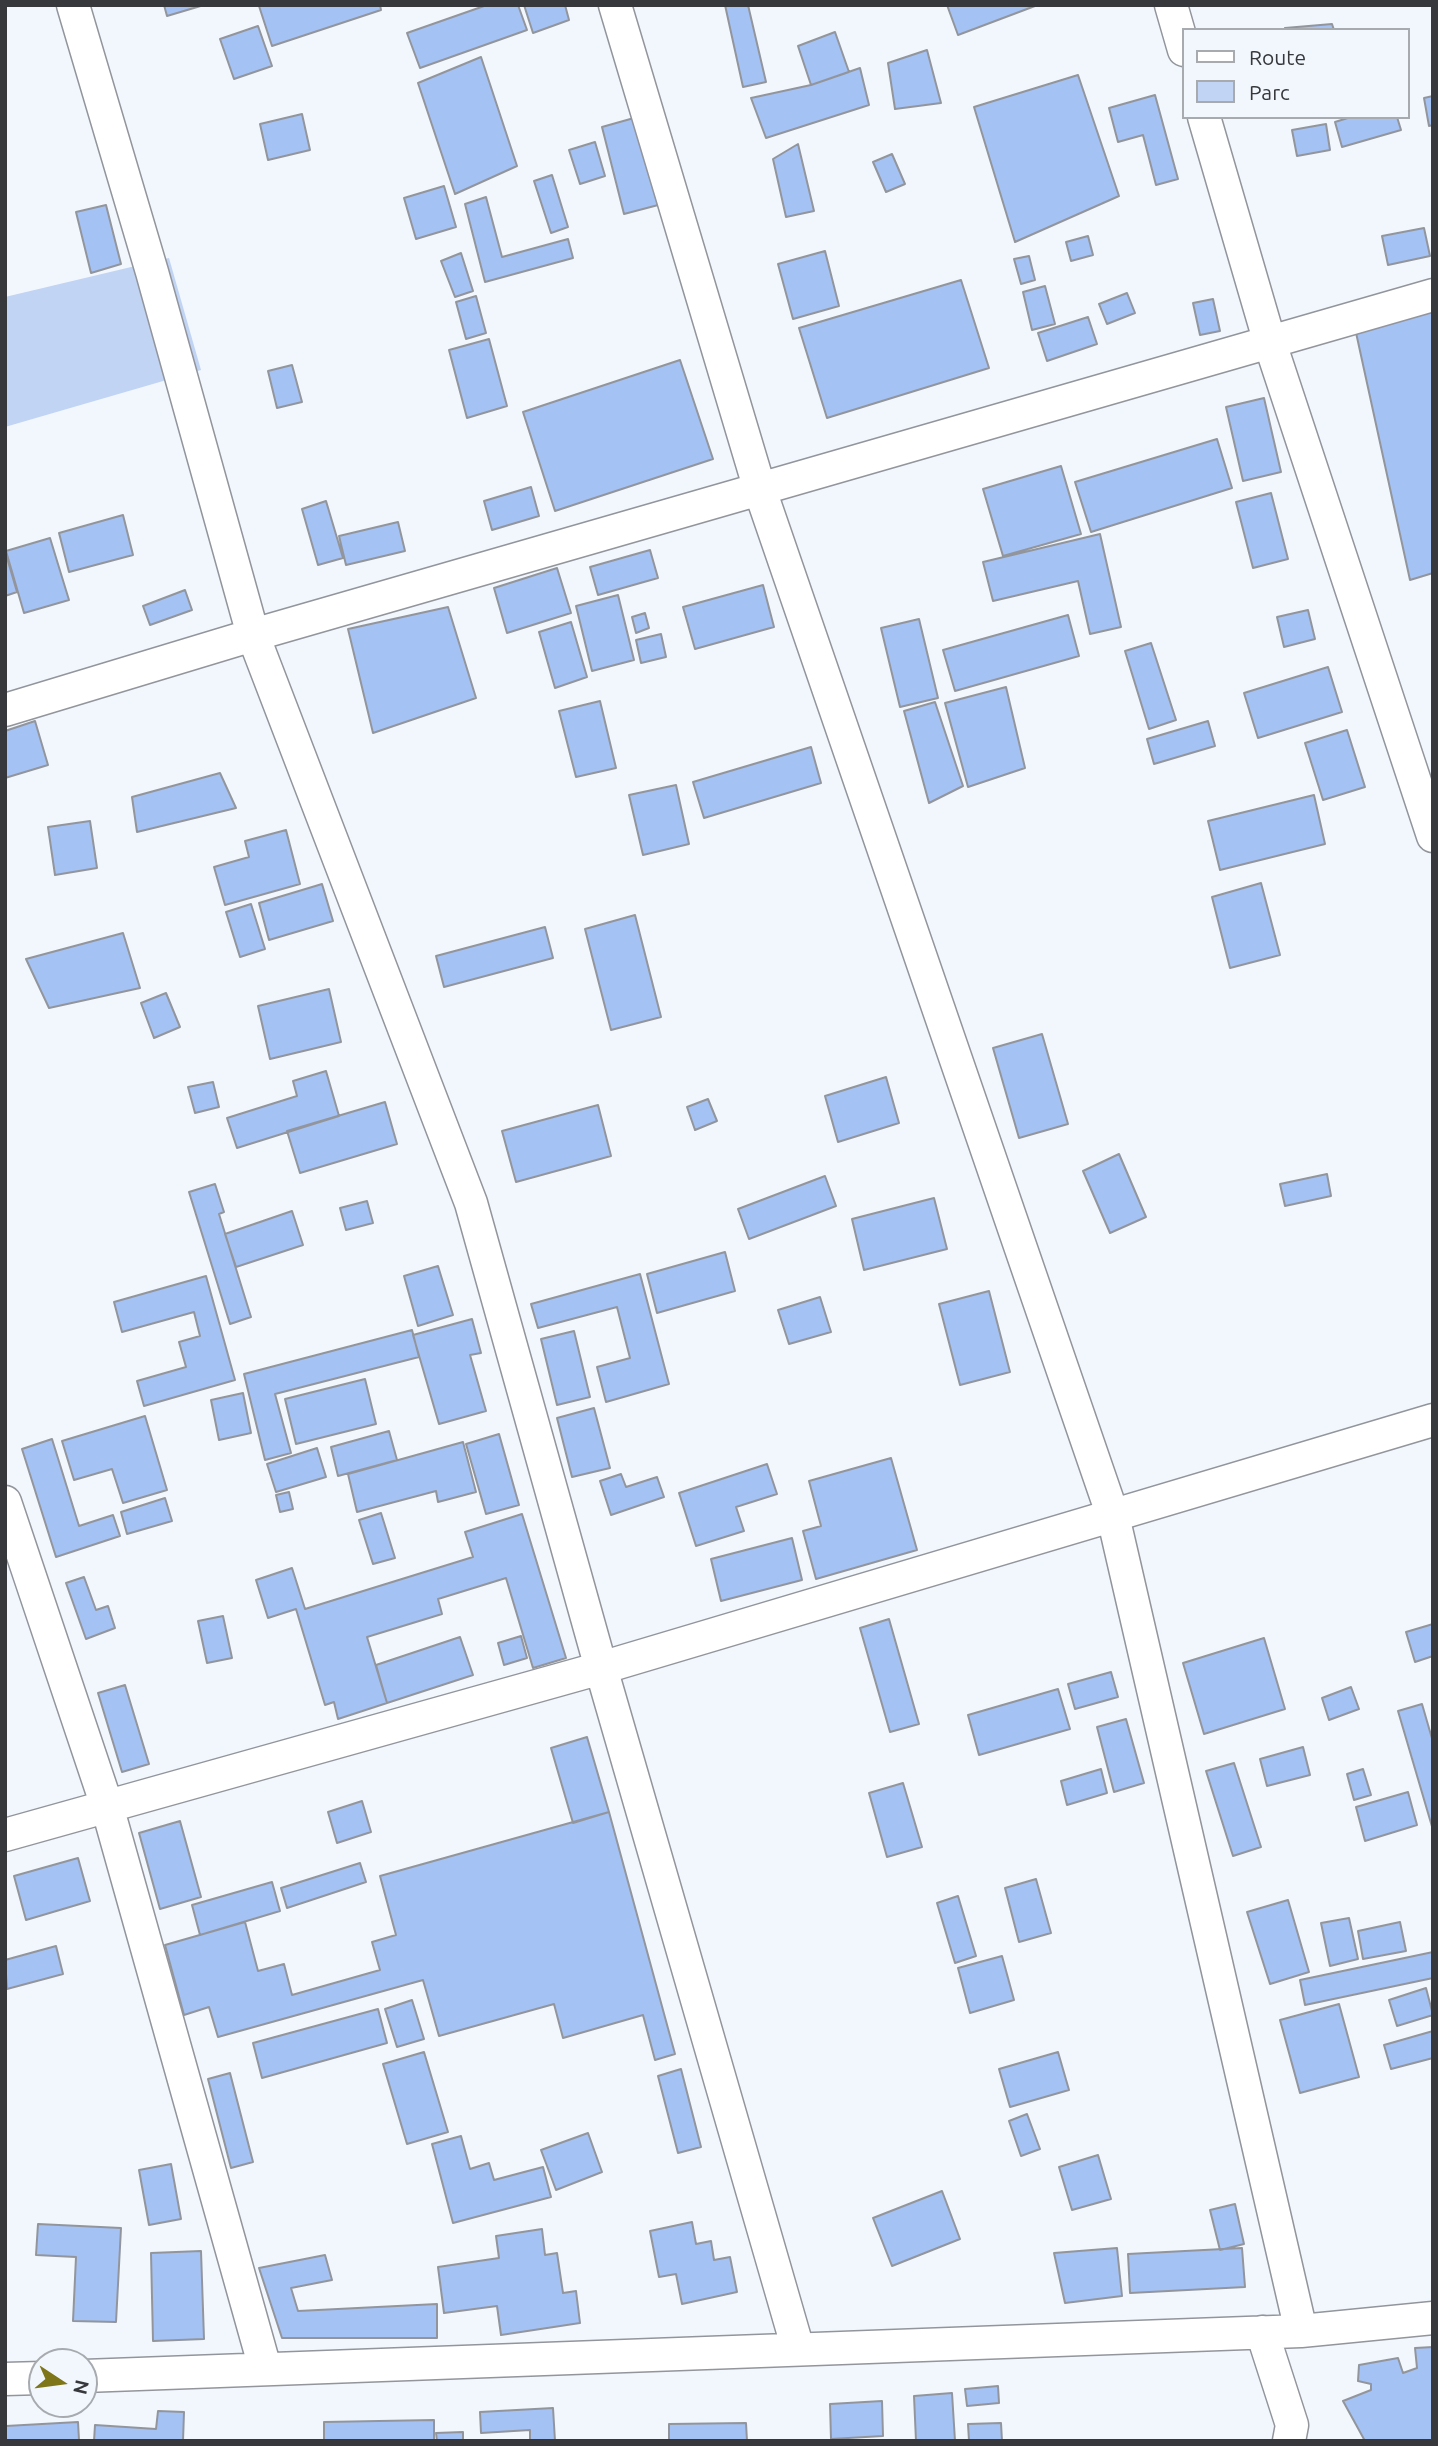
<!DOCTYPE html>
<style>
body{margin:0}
#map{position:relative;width:1438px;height:2446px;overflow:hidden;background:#f2f7fe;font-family:Ubuntu,sans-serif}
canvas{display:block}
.frame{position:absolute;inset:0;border:7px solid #36383b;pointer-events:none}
.legend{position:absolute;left:1182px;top:28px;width:228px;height:91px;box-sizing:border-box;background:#f2f7fe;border:2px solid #a7abb0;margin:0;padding:9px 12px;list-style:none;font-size:21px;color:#36383b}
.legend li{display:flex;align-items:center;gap:14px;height:35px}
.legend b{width:35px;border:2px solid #a7abb0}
.north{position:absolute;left:28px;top:2348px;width:70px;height:70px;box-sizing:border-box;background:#f2f7fe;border:2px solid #a7abb0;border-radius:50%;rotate:103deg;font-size:19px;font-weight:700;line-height:28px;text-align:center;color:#36383b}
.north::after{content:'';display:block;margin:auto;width:24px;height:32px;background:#7f761a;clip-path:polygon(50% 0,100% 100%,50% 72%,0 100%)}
</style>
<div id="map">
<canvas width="1438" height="2446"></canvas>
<div class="frame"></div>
<ul class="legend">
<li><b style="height:9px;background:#fff"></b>Route</li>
<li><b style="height:19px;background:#c1d4f3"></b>Parc</li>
</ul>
<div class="north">N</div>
</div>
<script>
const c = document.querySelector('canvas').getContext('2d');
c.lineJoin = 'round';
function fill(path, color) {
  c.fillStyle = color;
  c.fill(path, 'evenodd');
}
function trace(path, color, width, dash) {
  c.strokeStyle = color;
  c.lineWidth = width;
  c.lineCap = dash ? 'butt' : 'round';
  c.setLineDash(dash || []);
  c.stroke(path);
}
fill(new Path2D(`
 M169,258L201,370L5,427V297Z`), '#c1d4f3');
const building = new Path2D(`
 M164,5H204L167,16Z
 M380,5L381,10L272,46L259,6Z
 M487,5H518L527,30L420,68L407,33Z
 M524,5H565L569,20L533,33Z
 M725,5H748L766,82L743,87Z
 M947,5H1035V6L958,35Z
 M1332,24L1334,30H1286L1285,28Z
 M258,26L272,66L234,79L220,39Z
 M835,32L849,72L811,85L798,46Z
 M927,50L941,103L895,109L888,63Z
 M481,57L517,166L455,194L418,83Z
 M860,68L869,105L766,138L751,98L811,85Z
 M1078,75L1119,196L1015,242L974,107Z
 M1155,95L1178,179L1156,185L1143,135L1118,142L1109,108Z
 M1433,96V125L1429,126L1424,98Z
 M302,114L310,150L268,160L260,124Z
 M641,116L662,204L624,214L602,127Z
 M1351,117H1397L1401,130L1342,147L1335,122Z
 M1326,124L1330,150L1297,156L1292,130Z
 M595,142L605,176L580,184L569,150Z
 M798,144L814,211L786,217L773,159Z
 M892,154L905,184L886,192L873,162Z
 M552,175L568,227L551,233L534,181Z
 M444,186L456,227L416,239L404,198Z
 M486,197L502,257L568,239L573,258L485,282L465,204Z
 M106,205L121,264L91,273L76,212Z
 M1424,228L1430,256L1388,265L1382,236Z
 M1088,236L1093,255L1071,261L1066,242Z
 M825,251L839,306L793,319L778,264Z
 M461,253L473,291L455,297L441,261Z
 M1029,256L1035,280L1021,284L1014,259Z
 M961,280L989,368L827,418L799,328Z
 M1045,286L1055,324L1032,330L1023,292Z
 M1127,293L1135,313L1107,324L1099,304Z
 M476,296L486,333L466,339L456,302Z
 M1213,299L1220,331L1200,335L1193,303Z
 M1433,312V573L1410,580L1355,328Z
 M1088,317L1097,344L1047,361L1038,333Z
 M489,339L507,406L467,418L449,350Z
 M680,360L713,459L555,511L523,412Z
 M292,365L302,402L277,408L268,371Z
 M1264,398L1281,472L1243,481L1226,407Z
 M1217,439L1232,488L1091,532L1075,482Z
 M1061,466L1081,534L1003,556L983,489Z
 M531,487L539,516L492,530L484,501Z
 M1271,493L1288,559L1253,568L1236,502Z
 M326,501L343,558L318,565L302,509Z
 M123,515L133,555L69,572L59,533Z
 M398,522L405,551L346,565L339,536Z
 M1100,534L1121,627L1090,634L1078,581L993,601L983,562Z
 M50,538L69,600L24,613L6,551Z
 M650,550L658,578L598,595L590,567Z
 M5,551L17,592L5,596Z
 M557,568L571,613L507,633L494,588Z
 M763,585L774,627L695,649L683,607Z
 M185,590L192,610L150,625L143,606Z
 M618,595L634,660L592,671L576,606Z
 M448,607L476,698L373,733L348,629Z
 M1308,610L1315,639L1284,647L1277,617Z
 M645,613L649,628L636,633L632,617Z
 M1068,615L1079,656L955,691L943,650Z
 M919,619L938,698L900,707L881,628Z
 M571,622L587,677L555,688L539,632Z
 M661,634L666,657L641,663L636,640Z
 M1151,643L1176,720L1149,729L1125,651Z
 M1328,667L1342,712L1258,738L1244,693Z
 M1006,687L1025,768L968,787L945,703Z
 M600,701L616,768L576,777L559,711Z
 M935,702L963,786L929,803L904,711Z
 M35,721L48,765L5,778V731Z
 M1208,721L1215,746L1154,764L1147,739Z
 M1347,730L1365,787L1323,800L1305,743Z
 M811,747L821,783L704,818L693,782Z
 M220,773L236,808L137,832L132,797Z
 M676,785L689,844L643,855L629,795Z
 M1314,795L1325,844L1220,870L1208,821Z
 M90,821L97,868L55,875L48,827Z
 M286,830L300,884L225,905L214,867L249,857L245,841Z
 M1261,883L1280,955L1230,968L1212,897Z
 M322,884L333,921L269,940L259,903Z
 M251,904L265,949L240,957L226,912Z
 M635,915L661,1017L611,1030L585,929Z
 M545,927L553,958L444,987L436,956Z
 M123,933L140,988L49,1008L26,959Z
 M329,989L341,1042L270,1059L258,1006Z
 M166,993L180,1027L154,1038L141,1003Z
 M1042,1034L1068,1124L1019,1138L993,1048Z
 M326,1071L339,1116L237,1148L227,1118L297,1096L293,1081Z
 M886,1077L899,1123L838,1142L825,1096Z
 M213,1082L219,1107L195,1113L188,1087Z
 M708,1099L717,1121L695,1130L687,1107Z
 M385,1102L397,1144L300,1173L287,1131Z
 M598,1105L611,1156L516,1182L502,1131Z
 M1119,1154L1146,1217L1110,1233L1083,1171Z
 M1327,1174L1331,1196L1285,1206L1280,1184Z
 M825,1176L836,1206L749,1239L738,1209Z
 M215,1184L224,1212L219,1214L251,1317L230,1324L189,1192Z
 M934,1198L947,1249L864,1270L852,1219Z
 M367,1201L373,1223L346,1230L340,1208Z
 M292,1211L303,1245L236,1267L225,1234Z
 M725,1252L735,1291L657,1313L647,1274Z
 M438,1266L453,1315L418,1326L404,1276Z
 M640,1274L669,1384L606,1402L597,1367L630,1358L617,1307L538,1328L531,1304Z
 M206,1276L235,1380L144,1406L137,1381L186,1367L179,1342L200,1336L194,1312L122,1332L114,1302Z
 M989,1291L1010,1372L960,1385L939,1304Z
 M820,1297L831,1332L789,1344L778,1310Z
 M472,1319L481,1353L470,1355L486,1411L439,1424L413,1335Z
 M412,1330L419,1357L275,1394L291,1453L265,1460L244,1374Z
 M574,1331L590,1397L557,1405L541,1339Z
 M365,1379L376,1424L296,1444L285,1399Z
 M243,1393L251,1433L219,1440L211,1400Z
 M594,1408L610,1468L572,1477L557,1418Z
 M145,1416L167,1490L123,1503L112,1469L74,1480L62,1441Z
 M389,1431L397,1460L338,1476L331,1447Z
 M499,1434L519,1505L486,1514L466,1444Z
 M52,1439L79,1526L113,1515L120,1536L56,1557L22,1449Z
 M463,1442L476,1492L438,1502L436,1491L357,1512L348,1474Z
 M317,1448L326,1477L276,1492L267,1464Z
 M891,1458L917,1550L816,1579L803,1531L821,1526L809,1481Z
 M767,1464L777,1494L736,1507L744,1531L696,1546L679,1493Z
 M621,1474L626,1487L657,1477L664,1497L611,1515L600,1481Z
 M289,1492L293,1509L280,1512L276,1495Z
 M165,1498L172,1521L127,1534L121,1512Z
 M381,1513L395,1558L373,1564L359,1520Z
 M522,1514L566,1658L533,1668L506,1578L438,1599L442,1614L367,1637L387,1703L338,1719L334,1702L325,1705L296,1609L268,1618L256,1580L292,1568L305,1609L473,1557L465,1532Z
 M792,1538L802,1580L721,1601L711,1559Z
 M84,1577L96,1610L108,1606L115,1628L86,1639L66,1583Z
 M223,1616L232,1658L207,1663L198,1621Z
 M889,1619L919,1724L890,1732L860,1628Z
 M1433,1624V1656L1415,1662L1406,1632Z
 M521,1636L527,1658L504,1665L498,1643Z
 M460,1637L473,1675L387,1703L376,1665Z
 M1264,1638L1285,1709L1204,1734L1183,1663Z
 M1111,1672L1118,1697L1075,1709L1068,1684Z
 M125,1685L149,1764L122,1772L98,1693Z
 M1351,1687L1359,1709L1329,1720L1322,1698Z
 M1058,1689L1070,1729L979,1755L968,1715Z
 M1422,1704L1433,1742V1830L1398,1711Z
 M1126,1719L1144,1783L1114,1792L1097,1727Z
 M587,1737L609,1812L573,1823L551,1748Z
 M1303,1747L1310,1775L1267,1786L1260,1759Z
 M1234,1763L1261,1847L1233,1856L1206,1771Z
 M1101,1769L1107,1793L1067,1805L1061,1781Z
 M1363,1769L1371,1795L1354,1800L1347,1774Z
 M903,1783L922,1847L887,1857L869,1793Z
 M1408,1792L1417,1825L1365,1841L1356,1807Z
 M362,1801L371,1832L337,1843L328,1812Z
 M609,1812L675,2054L655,2060L643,2015L563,2038L554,2004L439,2036L423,1980L218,2037L209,2007L184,2015L165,1945L245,1922L258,1971L284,1964L292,1995L380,1970L372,1942L396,1935L380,1876Z
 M180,1821L201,1897L160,1909L139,1833Z
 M78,1858L90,1901L26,1920L14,1876Z
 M360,1863L366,1882L287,1908L281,1888Z
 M1036,1879L1051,1933L1019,1942L1005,1888Z
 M272,1882L280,1911L200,1935L192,1905Z
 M958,1896L976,1956L955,1963L937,1903Z
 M1288,1900L1309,1972L1270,1984L1247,1912Z
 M1349,1918L1358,1959L1330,1966L1321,1923Z
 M1400,1922L1406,1951L1363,1959L1358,1931Z
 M56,1946L63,1974L7,1989L5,1960Z
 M1433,1952V1978L1305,2005L1300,1980Z
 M1002,1956L1014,2000L970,2013L958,1968Z
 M1426,1988L1433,2015L1397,2026L1389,2000Z
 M412,2000L424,2039L397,2047L385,2009Z
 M1339,2004L1359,2077L1300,2093L1280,2020Z
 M378,2009L387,2043L262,2078L253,2043Z
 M1433,2031V2058L1391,2069L1384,2045Z
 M424,2052L448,2132L407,2144L383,2064Z
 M1058,2052L1069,2090L1010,2107L999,2069Z
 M681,2069L701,2147L678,2153L658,2076Z
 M230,2073L253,2162L231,2168L208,2079Z
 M1027,2114L1040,2149L1021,2156L1009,2121Z
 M588,2133L602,2172L556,2190L541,2150Z
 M461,2136L470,2169L489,2163L494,2180L543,2167L551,2197L453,2223L432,2144Z
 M1098,2155L1111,2199L1072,2210L1059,2167Z
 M171,2164L181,2219L149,2225L139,2170Z
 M942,2191L960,2239L892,2266L873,2218Z
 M1235,2204L1244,2244L1220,2250L1210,2210Z
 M692,2222L696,2244L711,2241L714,2260L730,2257L737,2292L682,2304L676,2274L659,2277L650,2231Z
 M38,2224L121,2228L116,2322L73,2321L76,2257L36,2255Z
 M542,2229L545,2255L557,2253L563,2293L576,2291L580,2323L501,2335L497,2306L444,2313L438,2267L499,2258L496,2236Z
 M1117,2248L1122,2296L1065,2303L1054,2253Z
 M1242,2248L1245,2287L1130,2293L1128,2254Z
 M201,2251L204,2339L153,2341L151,2253Z
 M325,2255L332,2280L291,2288L298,2311L437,2304V2338H282L259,2268Z
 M1433,2347V2441H1365L1343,2401L1371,2390V2384L1358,2381L1359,2365L1398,2358L1403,2373L1417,2368L1415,2348Z
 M998,2386L999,2403L967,2406L965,2389Z
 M952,2393L955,2441H916L914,2396Z
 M882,2401L883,2436L831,2439L830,2404Z
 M553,2408L555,2441H530V2430L481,2433L480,2412Z
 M158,2411L184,2412L183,2441H94L95,2425L156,2429Z
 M5,2412L6,2426L78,2422L79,2440L5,2441Z
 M434,2420V2441H324V2422Z
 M746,2423L747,2441H669V2424Z
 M1001,2423L1002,2441H969L968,2424Z
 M463,2432V2441H437L436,2433Z`);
fill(building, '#a5c2f5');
trace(building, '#92969c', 2);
const street = new Path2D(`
 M73,5L152,272L253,635L471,1203L601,1668L798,2349
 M615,5L760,490L1113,1516L1301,2331
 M1171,5L1184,50
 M1204,117L1270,343L1433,836
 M5,710L253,635L1433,295
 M5,1502L107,1806L265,2368
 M5,1835L601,1668L1433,1420
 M1262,2332L1292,2425L1289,2441
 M84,2376L1301,2331L1433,2318
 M5,2379L42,2378`);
trace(street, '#92959c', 35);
trace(street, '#fff', 32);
</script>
